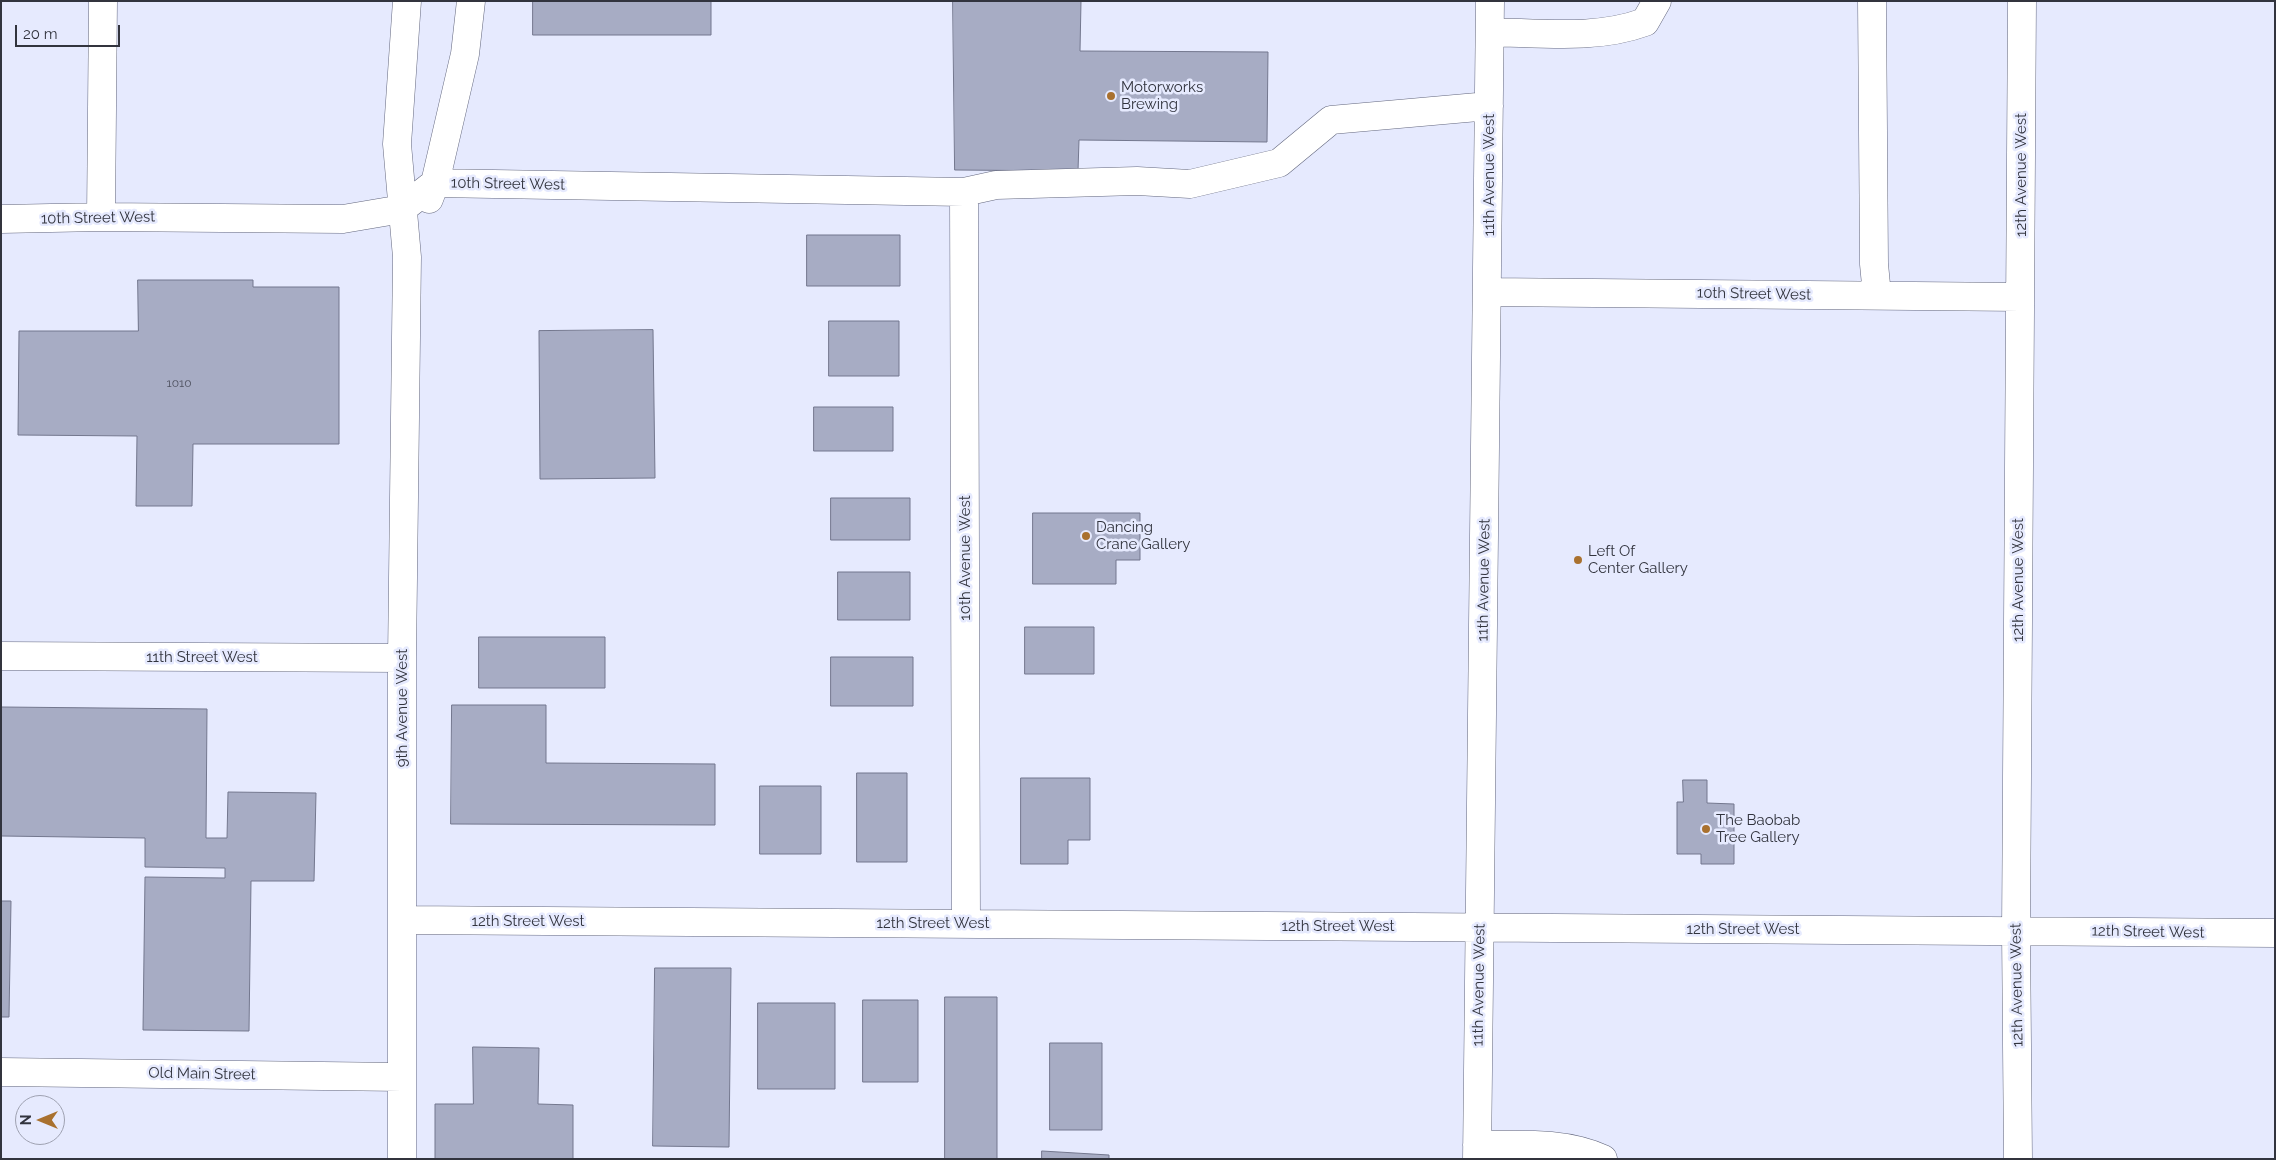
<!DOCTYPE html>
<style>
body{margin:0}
#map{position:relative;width:2276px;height:1160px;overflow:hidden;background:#e6eafe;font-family:Raleway,sans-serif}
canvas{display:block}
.frame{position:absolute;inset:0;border:2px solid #32343e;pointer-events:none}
.north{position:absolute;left:15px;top:1095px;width:50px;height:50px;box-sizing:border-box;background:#e6eafe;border:1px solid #9ea1b1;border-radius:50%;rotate:270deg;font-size:14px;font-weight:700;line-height:20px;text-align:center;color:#32343e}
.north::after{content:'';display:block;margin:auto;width:18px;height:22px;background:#a9712f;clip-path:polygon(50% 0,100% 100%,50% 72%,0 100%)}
.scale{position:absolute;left:15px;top:25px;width:105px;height:22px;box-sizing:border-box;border:2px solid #32343e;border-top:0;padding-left:6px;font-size:15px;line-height:18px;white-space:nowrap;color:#32343e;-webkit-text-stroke:4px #e6eafe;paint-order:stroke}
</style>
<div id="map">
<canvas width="2276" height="1160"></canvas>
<div class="frame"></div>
<div class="north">N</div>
<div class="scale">20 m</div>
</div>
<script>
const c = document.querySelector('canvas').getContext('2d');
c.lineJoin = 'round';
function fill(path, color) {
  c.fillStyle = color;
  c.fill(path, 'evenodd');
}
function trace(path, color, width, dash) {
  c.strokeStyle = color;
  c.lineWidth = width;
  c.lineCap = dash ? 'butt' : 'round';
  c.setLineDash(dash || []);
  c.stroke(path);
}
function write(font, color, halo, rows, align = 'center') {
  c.font = font + ' Raleway,sans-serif';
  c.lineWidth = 5;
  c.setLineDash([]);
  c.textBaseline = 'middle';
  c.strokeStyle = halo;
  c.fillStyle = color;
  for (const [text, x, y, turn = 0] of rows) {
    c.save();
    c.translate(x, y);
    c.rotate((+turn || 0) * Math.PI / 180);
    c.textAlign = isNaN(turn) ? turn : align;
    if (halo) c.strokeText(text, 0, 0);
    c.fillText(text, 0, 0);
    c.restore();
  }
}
const building = new Path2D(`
 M533,1H711V35H533Z
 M953,1H1081L1080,51L1268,52L1267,142L1079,140L1078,171L955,170Z
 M807,235H900V286H807Z
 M138,280H253V287H339V444H193L192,506H136L137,436L18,435L19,331H138Z
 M829,321H899V376H829Z
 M653,330L655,478L540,479L539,331Z
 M814,407H893V451H814Z
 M831,498H910V540H831Z
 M1033,513H1140V560H1116V584H1033Z
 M838,572H910V620H838Z
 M1025,627H1094V674H1025Z
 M479,637H605V688H479Z
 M831,657H913V706H831Z
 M452,705H546V763L715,764V825L451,824Z
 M1,707L207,709L206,838H227L228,792L316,793L314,881H251L249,1031L143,1030L145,877L225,878V868L145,867V838L1,836Z
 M857,773H907V862H857Z
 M1021,778H1090V840H1068V864H1021Z
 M1683,780H1707V803L1734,804V864H1701V854H1677V802H1683Z
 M760,786H821V854H760Z
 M1,901H11L9,1017H1Z
 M655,968H731L729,1147L653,1146Z
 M945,997H997V1159H945Z
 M863,1000H918V1082H863Z
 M758,1003H835V1089H758Z
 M1050,1043H1102V1130H1050Z
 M473,1047L539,1048L538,1104L573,1105V1159H435V1104H473Z
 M1042,1151L1109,1155V1159H1042Z`);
fill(building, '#a7acc4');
trace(building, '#73778e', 1);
const minor = new Path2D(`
 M1872,1L1874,264L1877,295
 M1490,32C1542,33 1596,40 1645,22L1657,1
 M964,192L966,923
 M429,199L435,183L465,54L471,1
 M101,217L103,1
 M1,219L101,217L343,219L402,209L435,183L964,192L996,185L1137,181L1190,184L1279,163L1331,120L1489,106
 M1488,292L2020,297
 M1,656L402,658
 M402,920L2275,933
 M1,1072L402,1077
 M1477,1145C1519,1145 1564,1141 1603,1159
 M402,1159V658L407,257L397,144L407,1
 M1477,1159L1490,1
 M2018,1159L2016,931L2022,1`);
trace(minor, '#63677e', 29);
trace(minor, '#fff', 28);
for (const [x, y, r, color] of [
 [1111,96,5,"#a9712f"],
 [1086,536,5,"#a9712f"],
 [1578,560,5,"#a9712f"],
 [1706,829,5,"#a9712f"]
]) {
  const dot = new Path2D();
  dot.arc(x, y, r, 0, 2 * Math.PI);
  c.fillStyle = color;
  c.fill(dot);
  trace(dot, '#e6eafe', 2);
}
write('12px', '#4f5260', null, [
 ["1010",179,383]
]);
write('15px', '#32343e', '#e6eafe', [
 ["Motorworks",1121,87],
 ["Brewing",1121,104],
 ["Dancing",1096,527],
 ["Crane Gallery",1096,544],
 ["Left Of",1588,551],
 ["Center Gallery",1588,568],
 ["The Baobab",1716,820],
 ["Tree Gallery",1716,837]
], 'left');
write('15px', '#32343e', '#e6eafe', [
 ["11th Avenue West",1489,175,-90],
 ["12th Avenue West",2021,175,-90],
 ["10th Street West",508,184,1],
 ["10th Street West",98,218,-1],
 ["10th Street West",1754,294,1],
 ["10th Avenue West",965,558,-90],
 ["11th Avenue West",1484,580,-89],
 ["12th Avenue West",2018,580,-90],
 ["11th Street West",202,657],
 ["9th Avenue West",402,708,-90],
 ["12th Street West",528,921],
 ["12th Street West",933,923],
 ["12th Street West",1338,926],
 ["12th Street West",1743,929],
 ["12th Street West",2148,932,1],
 ["11th Avenue West",1479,985,-89],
 ["12th Avenue West",2017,985,-91],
 ["Old Main Street",202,1074,1]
]);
</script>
